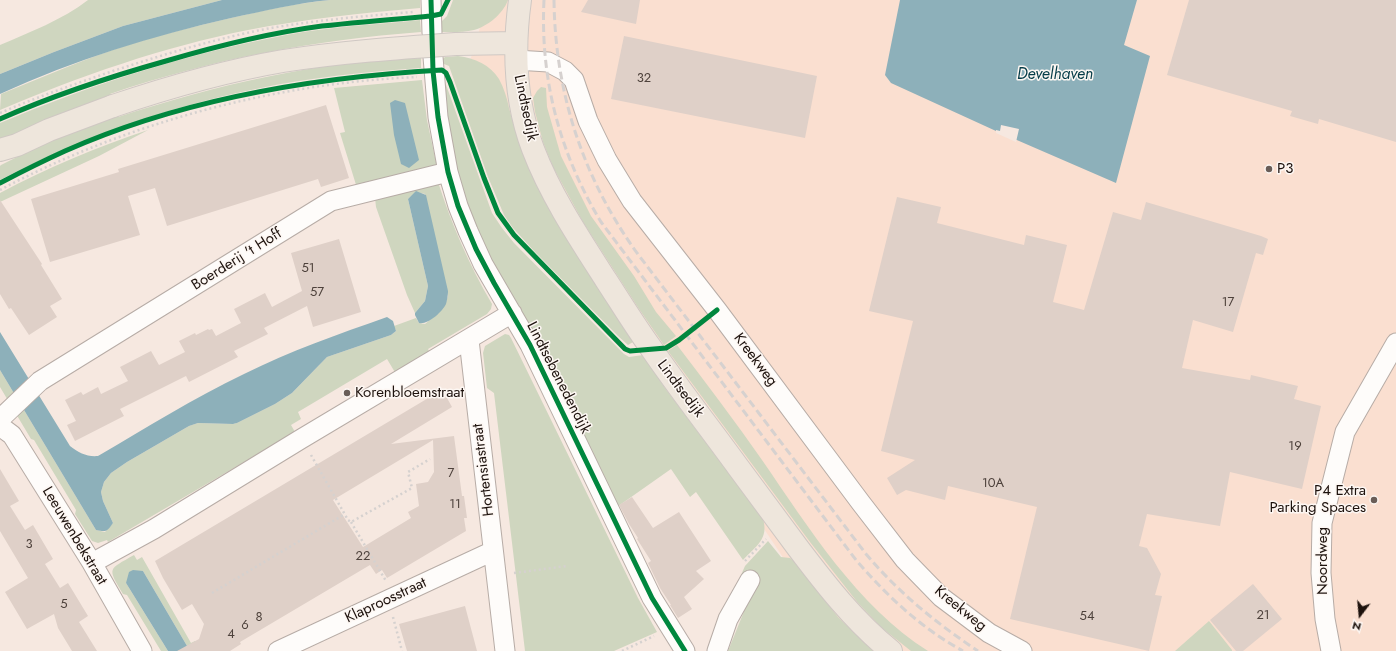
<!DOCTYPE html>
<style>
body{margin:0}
#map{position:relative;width:1396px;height:651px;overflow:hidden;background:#f6e8e0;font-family:Jost,sans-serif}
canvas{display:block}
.north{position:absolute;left:1340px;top:595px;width:40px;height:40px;-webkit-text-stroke:3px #fdf7f3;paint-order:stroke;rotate:196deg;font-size:11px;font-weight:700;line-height:16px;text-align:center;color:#1d120d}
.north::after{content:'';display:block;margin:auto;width:14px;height:18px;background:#1d120d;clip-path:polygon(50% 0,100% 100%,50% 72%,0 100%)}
</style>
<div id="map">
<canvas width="1396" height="651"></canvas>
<div class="north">N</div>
</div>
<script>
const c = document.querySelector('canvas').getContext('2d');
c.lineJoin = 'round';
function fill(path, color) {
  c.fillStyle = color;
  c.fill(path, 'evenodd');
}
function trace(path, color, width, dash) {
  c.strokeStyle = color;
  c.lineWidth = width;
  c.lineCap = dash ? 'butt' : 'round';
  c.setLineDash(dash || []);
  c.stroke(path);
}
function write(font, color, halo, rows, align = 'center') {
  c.font = font + ' Jost,sans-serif';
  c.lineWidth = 3;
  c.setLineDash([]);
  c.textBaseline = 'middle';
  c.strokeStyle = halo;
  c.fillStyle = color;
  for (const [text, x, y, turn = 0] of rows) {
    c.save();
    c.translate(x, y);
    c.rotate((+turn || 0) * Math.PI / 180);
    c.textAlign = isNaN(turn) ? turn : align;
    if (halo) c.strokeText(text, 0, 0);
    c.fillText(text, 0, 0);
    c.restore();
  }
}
fill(new Path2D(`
 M488,0H1396V651H845L465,78Z`), '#fadfd0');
fill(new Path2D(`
 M88,0H222L123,26L54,52L0,74V45C30,32 62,20 88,0Z
 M330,0H420V8C362,13 305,19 248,30C163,47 80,76 0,110L1,94C45,76 89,57 134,43C167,33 201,25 235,17C266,10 298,3 330,0Z
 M453,0H508C503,14 488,26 474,30C462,33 448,32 436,32L439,24L447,16Z
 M420,20L421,32C313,40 213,59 110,94V96L62,113L0,140V123C97,82 199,50 303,32C342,26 381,24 420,20Z
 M458,56C475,58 490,65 499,79C504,88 507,98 509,108C514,126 519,145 527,163C555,226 596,284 633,342L628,345L618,336L534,251L513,228L504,215L488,177L449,66L439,62L445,57Z
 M421,58V68C366,72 311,77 256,89C167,107 81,138 0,180V166L1,165L43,144L117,115L118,117C216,85 317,61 421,58Z
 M442,78L444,79L492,213L502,228L514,243L624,354L629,357L643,355L665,388L763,519C769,539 756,546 743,560L696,492L690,497L671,469L617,507L498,276L463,197L439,80Z
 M422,80L427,120L437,167L357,188L340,133L345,132L334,88Z
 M541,87L546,88L547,107L561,156L591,216L634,276L656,312L676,336L664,345L639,309L583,222L553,167L543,142L535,112L533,98L537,91Z
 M148,130L99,156L0,202V193C47,168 97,147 148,130Z
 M438,182C452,225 469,265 492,304L491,309L487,314L428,349L430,353L396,374L387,359L298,412L301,419L291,425L295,432L108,542L107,540L98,543L92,541L75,514L76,510L34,440L31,439L0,387V370L96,530L105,532L113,523L103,501L101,492L104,482L111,473L127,462L189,426L198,423L233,424L237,423L275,404L292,393L327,357L391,335L396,331L394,326L416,318L419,323L425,324C436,315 444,310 448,296L425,194L416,192L408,199L428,286L425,301L415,313L407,295L376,207L375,198Z
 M505,334L509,335L511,338L638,598L657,632L614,651H525L494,393L487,388L483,353L485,346Z
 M677,345C706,383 735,421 762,460C809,528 857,606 928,651H911L882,628L858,603L810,542L668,351Z
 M768,541L781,557L790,558L795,562L838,617L873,651H728L747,604L758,583L741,575L745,566Z
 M134,555L137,560L142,557L191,643L195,641L200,651H190L143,571L126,583L168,651H161L127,595L123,594C107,567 108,570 134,555Z
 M1209,621L1232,650V651H1175Z`), '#cfd6bf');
fill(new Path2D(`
 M222,0H330C297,3 264,11 231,18C152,36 74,60 0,94V74L5,72L54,52L123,26Z
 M900,0H1137L1124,45L1150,56L1116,183L996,131L891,83L885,75Z
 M395,100L405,103L419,160L409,168L401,164L394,135L390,103Z
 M416,191L426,195L448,291C448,295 447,301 446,304C442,312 428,325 419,323L415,315V313L425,301L428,286L408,199Z
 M387,317L393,321L396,331L391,335L327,357L292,393L275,404L237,423L233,424L198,423L189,426L127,462L111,473L104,482L101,492L103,501L113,523C107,532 106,532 96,530L0,370V332L70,446C79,453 87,457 98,456C146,428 194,398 244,374C290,351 339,334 387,317Z
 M133,570L143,571L190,651H168L126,583L129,572Z`), '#8db0ba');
fill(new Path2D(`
 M1001,125L1019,129L1016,142L996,133V130L1000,131Z`), '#f6e8e0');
fill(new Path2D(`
 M588,0H640L636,24L581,12Z
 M1189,0H1396V142L1319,119L1318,124L1290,116L1292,111L1167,75Z
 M624,36L817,76L805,138L611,99Z
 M326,105L349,178L321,187L318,179L167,226L155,188L128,196L140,235L50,262L31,199L119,172L118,169Z
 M897,197L941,207L937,223L1024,245L1026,235L1067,245L1053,302L1084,310L1113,212L1141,220L1146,202L1261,236L1268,239L1263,255L1256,253L1233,332L1193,320L1182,368L1250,380L1251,375L1298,386L1294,399L1321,406L1302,489L1230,472L1220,526L1147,514L1139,546L1147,548L1161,574L1155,595L1162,596L1149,651L1010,619L1037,507L948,486L945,500L906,490L897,495L887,478L915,460L881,451L913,321L869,311Z
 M0,200L42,264L41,265L62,299L50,306L57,317L29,335L11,308L9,309L0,294Z
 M339,239L361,312L313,327L307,306L264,328L268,334L234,351L238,357L189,382L186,376L120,409L124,416L75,441L67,425L76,421L65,400L81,392L83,395L98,387L101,394L128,381L120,367L151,351L159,365L185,352L179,341L195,333L196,335L208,329L209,330L212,329L216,336L241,323L234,309L265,293L272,307L302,291L291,253Z
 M435,394L447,398L452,407L391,444L454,436L462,496H464L467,518H464L466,531L387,578L382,570L376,574L370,565L240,642L241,644L230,651H177L199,639L204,624L192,604L182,610L163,578L155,561ZM433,440L434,472L428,482L416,484L419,506L408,512L411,518L363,547L333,500Z
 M0,469L19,501L10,506L25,530L33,525L53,559L45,564L60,588L68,583L88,616L79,622L97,651H72L58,628L54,614L27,629L5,592L28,578L0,531Z
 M632,497L653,528L679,512L711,561L696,571L704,579L684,597L692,609L678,618L670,605H671L660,588L648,563L651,561L637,539L638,538L629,524L619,505Z
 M1253,584L1282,619L1243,651H1236L1210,620Z
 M465,606L477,651H407L399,624Z`), '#dfd0c8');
const minor = new Path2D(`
 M431,0L432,33
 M433,57L438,117L448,172L458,206L468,231L483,264L530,345L652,598L685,651
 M516,60L548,62L565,71L574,80L588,121L607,160L632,201L717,310L861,503L905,560L941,597L989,633L1022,651
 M469,340L505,651
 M0,419L40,381L331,201L448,172
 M0,426L12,435L92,563L142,651
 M92,563L154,529L301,439L512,313
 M278,651L493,551
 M717,651L728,619L750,580
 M1331,651L1325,619L1321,573L1322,523L1345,432L1396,343`);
const major = new Path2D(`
 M520,0C513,50 515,101 533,149C551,196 579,238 606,280C621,303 635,326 651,348C679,389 709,427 738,467C758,494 778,521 798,548C826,585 854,621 891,651
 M456,44L516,43
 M0,150L17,145L49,130L113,106`);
trace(minor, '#b7aca6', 21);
trace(major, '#cfc8c3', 24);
trace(new Path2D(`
 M0,113C37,97 75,84 113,71C165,54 218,38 271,28C318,20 365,16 413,12
 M0,190C126,123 275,83 417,77
 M311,455L348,520L351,522L412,488L408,472L430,459
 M351,522L386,581
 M745,561L766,539
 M514,573L567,566
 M212,593L345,514
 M393,617L402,651
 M622,651L654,636`), '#d5d1cf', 2.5, [2, 3]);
trace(minor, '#fefcfa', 19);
trace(major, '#eee6dc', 22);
trace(new Path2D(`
 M544,0C540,80 560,154 601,222L856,560C887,596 921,628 963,651
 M554,0C555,93 583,178 637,253L866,554C899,593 936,623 978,651`), '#d6d1cf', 3, [8, 4]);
const majorBridge = new Path2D(`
 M113,106C169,87 225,71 283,61C341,52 398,48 456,44`);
trace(majorBridge, '#cfc8c3', 24, []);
trace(majorBridge, '#eee6dc', 22);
trace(new Path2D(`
 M431,0L433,71L438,117L448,172L458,206L476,249L494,283L530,345L652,598L685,651
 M0,119C54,95 109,77 166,61C217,46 269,33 322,26C358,22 395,19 431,16L441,14L448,0
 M0,183C21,172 43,161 65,151C182,99 315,77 442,70L446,73L450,82L484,178L498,213L514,235L625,349L630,351L666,348L679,340L717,310`), '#00873e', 5);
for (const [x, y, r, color] of [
 [1269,169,4,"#695d57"],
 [347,393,4,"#695d57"],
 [1374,500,4,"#695d57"]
]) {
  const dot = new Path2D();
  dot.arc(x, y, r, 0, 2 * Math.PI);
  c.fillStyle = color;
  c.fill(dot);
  trace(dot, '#fdf7f3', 1.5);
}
write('13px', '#4e423c', null, [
 ["32",644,79],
 ["51",308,269],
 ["57",317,293],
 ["17",1228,303],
 ["19",1295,447],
 ["7",451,474],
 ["10A",993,484],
 ["11",455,505],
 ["3",29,545],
 ["22",363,557],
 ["5",64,605],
 ["21",1263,616],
 ["54",1087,617],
 ["8",259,618],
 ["6",245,626],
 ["4",231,635]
]);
write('15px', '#1d120d', '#fdf7f3', [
 ["Lindtsedijk",525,108,78],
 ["Boerderij 't Hoff",237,260,-32],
 ["Kreekweg",755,360,53],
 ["Lindtsebenedendijk",558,378,63],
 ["Lindtsedijk",680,389,53],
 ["Hortensiastraat",484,470,-97],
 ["Leeuwenbekstraat",74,536,59],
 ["Noordweg",1323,561,-90],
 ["Klaproosstraat",386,601,-25],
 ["Kreekweg",960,609,39]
]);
write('15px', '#1d120d', '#fdf7f3', [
 ["P3",1277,169],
 ["Korenbloemstraat",355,393],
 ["P4 Extra",1366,491,"right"],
 ["Parking Spaces",1366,508,"right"]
], 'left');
write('italic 16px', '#053c48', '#fdf7f3', [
 ["Develhaven",1055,75]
]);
</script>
